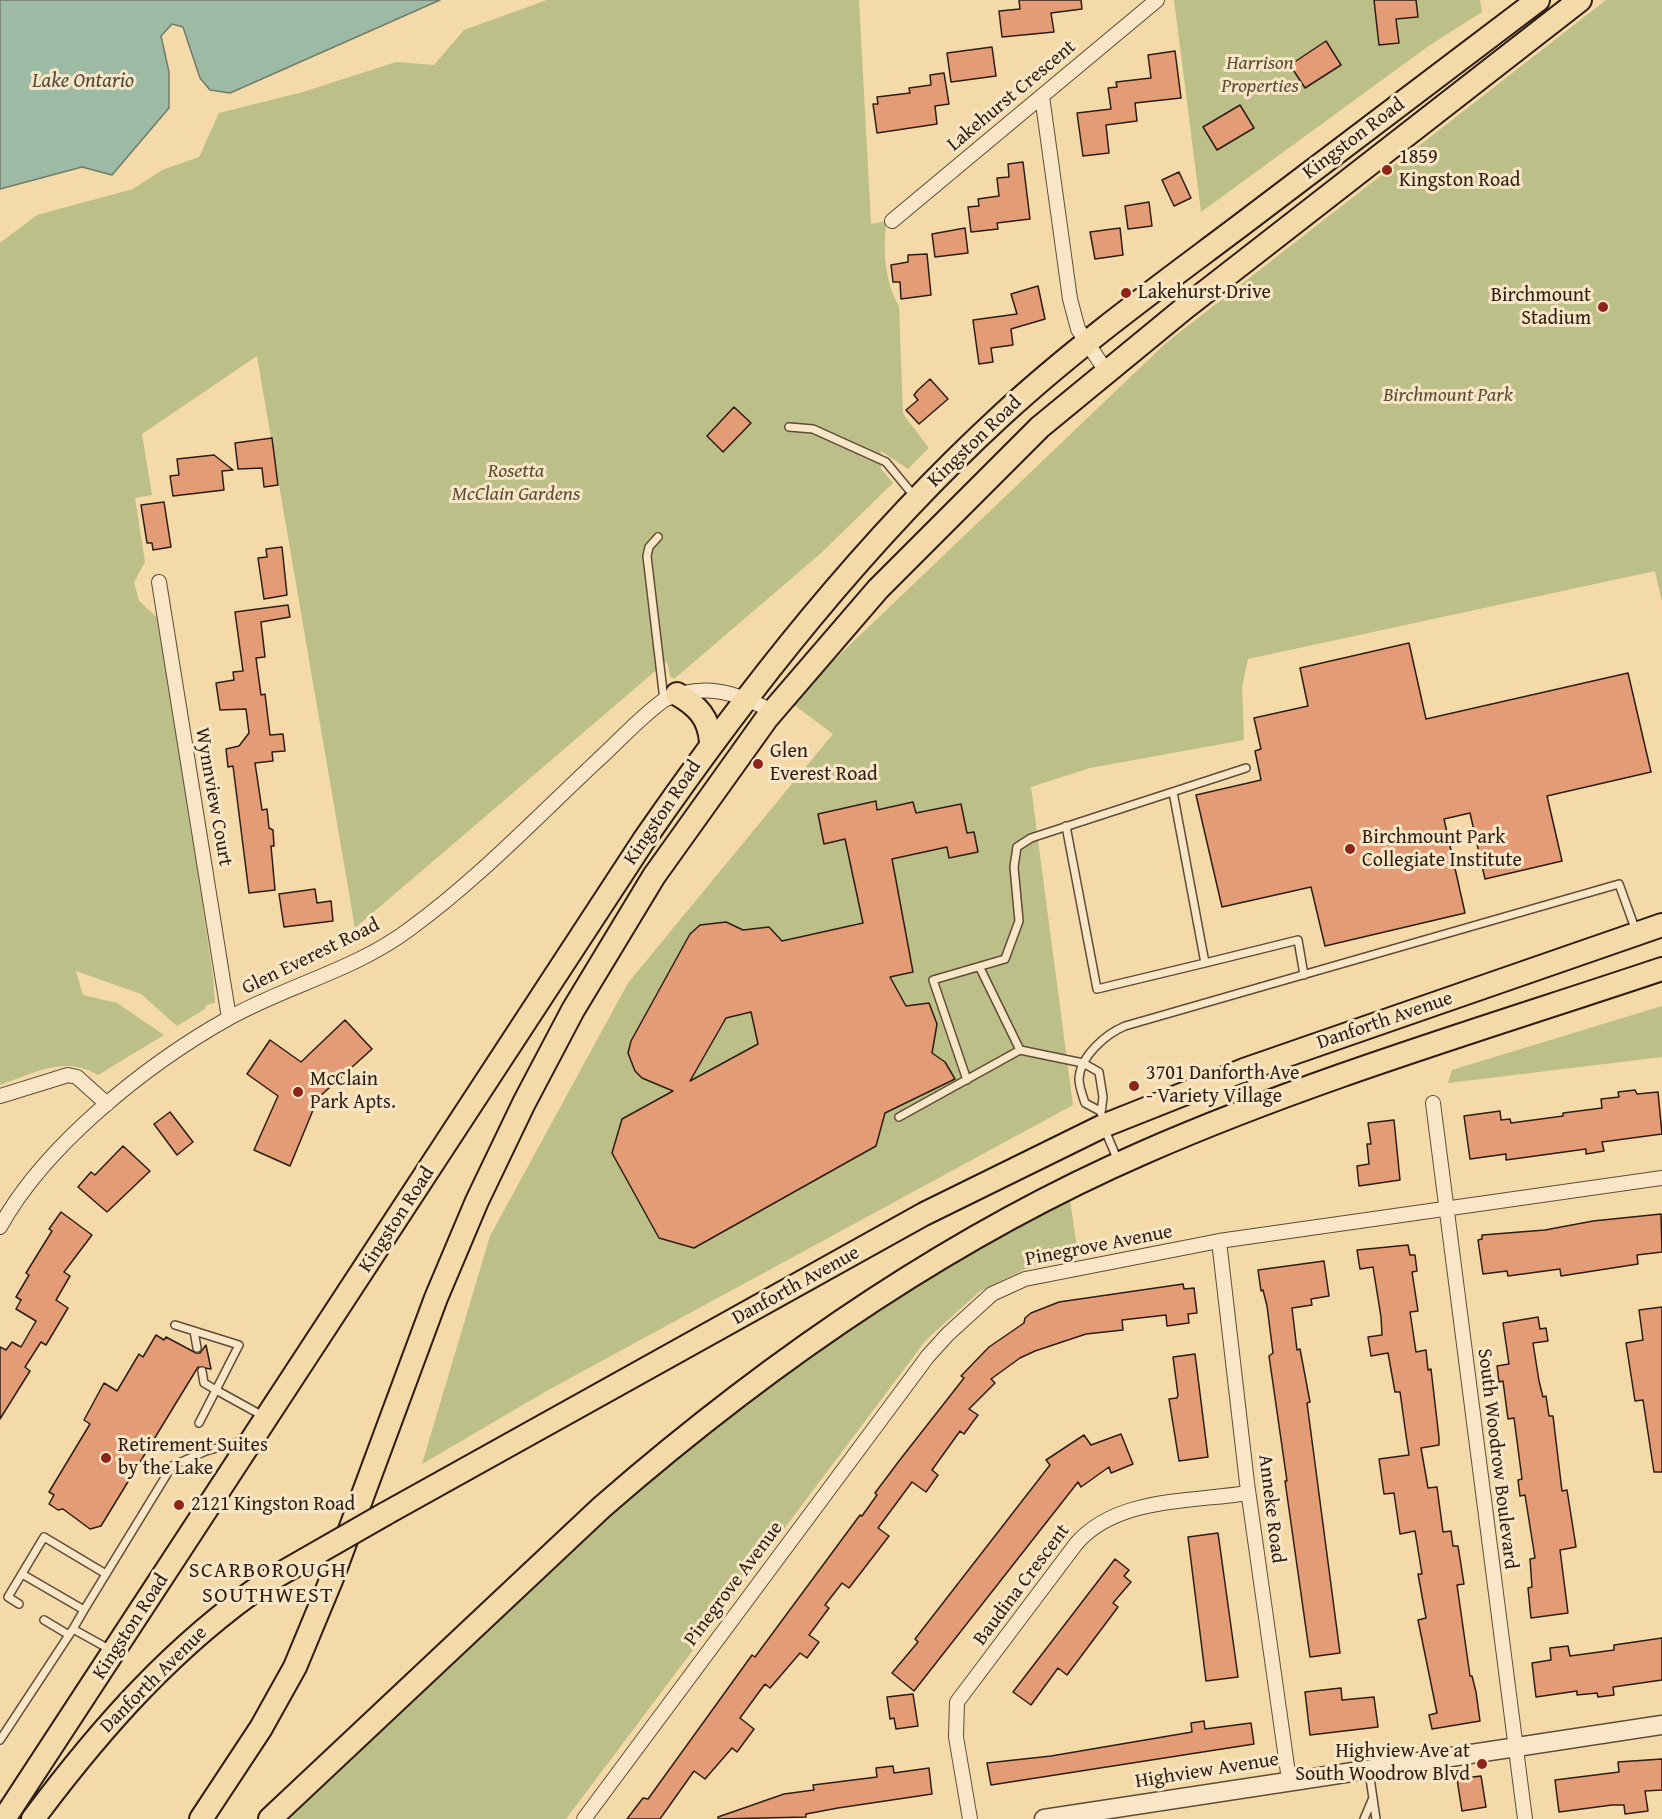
<!DOCTYPE html>
<style>
body{margin:0}
canvas{display:block;background:#f4d9a9}
</style>
<canvas width="1662" height="1819"></canvas>
<script>
const c = document.querySelector('canvas').getContext('2d');
c.lineJoin = 'round';
function fill(path, color) {
  c.fillStyle = color;
  c.fill(path, 'evenodd');
}
function trace(path, color, width, dash) {
  c.strokeStyle = color;
  c.lineWidth = width;
  c.lineCap = dash ? 'butt' : 'round';
  c.setLineDash(dash || []);
  c.stroke(path);
}
function write(font, color, halo, rows, align = 'center') {
  c.font = font + ' "Gentium Book Plus",serif';
  c.lineWidth = 6;
  c.setLineDash([]);
  c.textBaseline = 'middle';
  c.strokeStyle = halo;
  c.fillStyle = color;
  for (const [text, x, y, turn = 0] of rows) {
    c.save();
    c.translate(x, y);
    c.rotate((+turn || 0) * Math.PI / 180);
    c.textAlign = isNaN(turn) ? turn : align;
    if (halo) c.strokeText(text, 0, 0);
    c.fillText(text, 0, 0);
    c.restore();
  }
}
fill(new Path2D(`
 M547,0H859L871,224L887,221C882,247 885,283 899,306L903,414L929,448L908,469L881,451V469L893,483L820,554L674,679L670,676L667,661L355,928L257,356L142,434L152,495L135,498L145,562L134,582L139,601L161,621L213,976L215,1003L206,1005L205,1009L177,1026L141,994L76,971L83,995L117,1003L164,1035L98,1075C63,1055 35,1073 0,1085V243L37,215L133,189L162,170L199,157L219,113L303,92L396,62L434,65L464,30Z
 M1174,0H1480L1482,12L1430,45L1201,212Z
 M1606,0H1662V602L1655,571L1248,659L1242,687L1244,740L1090,768L1031,787L1073,1105L550,1389L422,1464L490,1236L628,983L833,734L794,705L812,681L1166,343Z
 M1662,1006V1057L1448,1083L1452,1070Z
 M1070,1200L1078,1254L1025,1269L979,1292L926,1340L566,1819H287L624,1503C681,1454 739,1403 801,1360C887,1301 977,1248 1070,1200Z`), '#bcbf87');
const water = new Path2D(`
 M0,0H440L230,93L210,90L200,78L183,27L172,24L161,36L169,72V108L112,175L82,167L0,189Z`);
fill(water, '#9dbba4');
trace(water, '#707c6a', 1.5);
const building = new Path2D(`
 M1019,0H1081L1082,9L1051,13L1054,32L1002,37L999,11L1020,9Z
 M1374,0H1416L1418,17L1396,19L1399,43L1379,45Z
 M1326,41L1341,65L1305,88L1290,65Z
 M992,47L996,76L951,82L947,53Z
 M1175,51L1181,98L1135,103L1137,121L1106,125L1109,153L1083,156L1077,113L1111,109L1108,88L1117,87L1116,82L1151,78L1148,55Z
 M944,73L949,104L935,106L937,124L877,133L873,104H878L877,97L910,93L909,88L931,85L930,75Z
 M1240,105L1254,128L1217,150L1203,127Z
 M1023,162L1030,219L997,223L998,229L971,232L968,207L979,206L978,199L999,196L997,178L1009,177L1008,164Z
 M1179,172L1191,198L1174,206L1162,180Z
 M1149,202L1152,226L1128,229L1125,206Z
 M965,228L968,253L935,257L932,234Z
 M1120,228L1123,255L1095,259L1090,232Z
 M927,254L931,295L901,299L900,282H893L891,265L908,262V255Z
 M1038,286L1045,319L1011,329L1013,345L991,348L993,362L979,364L973,320L1017,314L1011,294Z
 M930,379L948,399L919,424L906,410L918,400L914,395L918,390Z
 M734,407L751,423L723,452L707,436Z
 M272,438L278,485L264,487L262,468L238,469L235,443Z
 M214,455L233,470L222,471L224,490L173,496L170,476L179,475L177,459Z
 M164,502L171,547L153,550L152,543H147L141,505Z
 M282,547L287,595L264,599L258,558L267,557L266,549Z
 M288,605L290,617L261,622L265,657L256,658L261,695L265,694L270,735L283,734L285,751L272,752L273,761L255,763L262,810L267,809L269,828L273,830L274,846H271L275,890L249,893L233,766L228,767L226,749L239,746L249,733L246,709L220,710L216,683L234,680L233,672L243,671L235,612Z
 M1409,643L1426,719L1628,673L1651,772L1547,796L1562,861L1485,879L1470,813L1444,819L1465,913L1325,946L1311,887L1222,907L1196,795L1261,780L1255,751L1261,749L1254,718L1308,706L1300,668Z
 M876,801L877,810L913,802L916,813L961,804L967,833L974,832L978,852L949,858L947,847L892,859L913,972L890,977L906,1006L929,1003L937,1024L932,1053L945,1062L955,1079L885,1113L876,1146L694,1248L659,1238L612,1153L622,1119L673,1091L642,1078L635,1071L628,1053L631,1041L690,934L700,925L726,922L743,930L769,927L782,941L863,923L845,839L824,844L818,814ZM751,1012L758,1044L690,1081L726,1018Z
 M315,889L317,903L331,901L333,921L284,927L279,894Z
 M345,1020L372,1049L318,1098L290,1166L254,1150L278,1096L247,1074L270,1040L301,1062Z
 M1635,1090L1637,1094L1658,1092L1662,1134L1602,1142L1604,1151L1586,1154V1149L1506,1160V1154L1470,1159L1464,1116L1500,1111L1501,1120L1510,1119L1511,1123L1563,1116V1113L1602,1108L1601,1099L1619,1097L1618,1092Z
 M170,1112L193,1142L177,1155L154,1124Z
 M1394,1120L1400,1180L1359,1186L1357,1166L1369,1164L1367,1144H1371L1368,1123Z
 M123,1146L150,1171L107,1212L78,1187L91,1172L95,1175Z
 M61,1212L92,1235L64,1272L70,1276L56,1300L68,1308L46,1345L41,1342L25,1367L30,1371L0,1419V1347L6,1350L12,1342L21,1347L36,1321L16,1309L21,1300L16,1297L29,1275L26,1273L52,1231L49,1229Z
 M1661,1214L1662,1252L1637,1255L1638,1264L1561,1276L1560,1269L1508,1276L1507,1271L1483,1274L1478,1240L1482,1239V1235L1545,1230L1593,1221Z
 M1408,1245L1410,1255H1415L1417,1271L1412,1272L1418,1311L1410,1312L1416,1352L1426,1350L1428,1370L1431,1369L1439,1438V1445L1421,1448L1428,1488L1437,1487L1443,1532L1451,1531L1453,1546H1458L1464,1584L1457,1585L1470,1676H1472L1476,1692L1480,1721L1432,1729L1429,1715L1437,1713L1418,1620L1426,1618L1418,1574H1422L1415,1531L1400,1534L1394,1493L1384,1494L1379,1459L1409,1455L1406,1435L1400,1392H1395L1388,1353L1371,1356L1368,1337L1382,1335L1381,1317L1373,1267L1360,1269L1357,1250Z
 M1324,1261L1329,1296L1311,1299L1312,1305L1292,1308L1297,1350L1300,1349L1310,1402L1307,1403L1340,1653L1310,1657L1285,1481H1287L1269,1356L1273,1353L1267,1306L1263,1290L1261,1291L1258,1270Z
 M1183,1284L1184,1289L1194,1288L1197,1313L1188,1314L1189,1323L1167,1326L1166,1315L1122,1320L1123,1330L1086,1334L1035,1351L1020,1358L991,1379L995,1383L969,1409L978,1415L964,1434L960,1431L932,1470L938,1475L926,1492L912,1482L878,1528L889,1536L849,1588L842,1583L825,1605L829,1608L809,1635L819,1642L807,1658L800,1653L770,1688L765,1684L740,1718L754,1729L737,1752L732,1748L705,1779L694,1771L660,1819H627L643,1798L648,1799L752,1655L755,1657L860,1515L862,1516L877,1495L875,1493L899,1461L964,1378L961,1376L989,1347L1024,1323L1025,1318L1031,1313L1059,1302Z
 M1662,1307V1472H1654L1643,1400L1635,1401L1626,1343L1643,1340L1639,1310Z
 M1538,1317L1540,1329L1546,1328L1548,1341L1533,1343L1539,1381L1543,1397L1546,1396L1549,1416H1553L1562,1491L1567,1490L1576,1547L1560,1550L1568,1613L1531,1618L1528,1588L1532,1587L1530,1559L1535,1558L1525,1495L1520,1496L1518,1480L1522,1479L1514,1418L1508,1419L1503,1381L1499,1382L1497,1366L1509,1364L1503,1323Z
 M156,1335L164,1340L166,1337L196,1353H200L206,1345L211,1369L198,1367L101,1526L90,1529L63,1509L58,1510L49,1504L54,1495L49,1492L90,1424L84,1420L104,1383L117,1391L139,1354L143,1357Z
 M1195,1354L1208,1457L1179,1461L1169,1399L1177,1398L1178,1395L1173,1357Z
 M1121,1434L1133,1464L1111,1473L1109,1467L1081,1487L1078,1482L914,1691L892,1673L918,1642L915,1639L1050,1465L1046,1460L1084,1435L1091,1445Z
 M1218,1533L1238,1677L1206,1681L1188,1537Z
 M1115,1559L1129,1570L1124,1576L1131,1582L1113,1603L1118,1607L1067,1675L1058,1668L1031,1705L1013,1692Z
 M1662,1638V1680L1613,1687L1614,1695L1598,1697L1597,1693L1577,1695V1691L1536,1697L1532,1663L1551,1660L1550,1648L1568,1646L1570,1656L1614,1650V1645Z
 M1341,1688L1342,1700L1374,1697L1378,1727L1310,1735L1305,1692Z
 M913,1694L918,1726L896,1729L894,1718L890,1719L887,1697Z
 M1204,1721L1205,1729L1251,1723L1254,1744L991,1785L987,1763L1051,1756L1192,1732L1191,1723Z
 M1662,1759V1790L1645,1791L1648,1811L1625,1814L1624,1805H1612L1559,1812L1555,1780L1619,1772L1618,1762Z
 M893,1766L894,1773L929,1768L932,1794L838,1808L806,1814V1817L718,1819V1817L784,1794L814,1790L813,1785L877,1777L876,1768Z
 M1481,1776L1486,1807L1462,1811L1457,1779Z`);
fill(building, '#e49c77');
trace(building, '#2d1d12', 1.5);
const service = new Path2D(`
 M789,427L813,429L886,462L915,497
 M658,537L649,547L647,556L664,700
 M1173,792L1205,963L1298,940L1304,975
 M1066,826L1097,989L1205,963
 M980,968L1020,1050
 M967,1080L933,980L1005,959L1019,921L1014,867L1017,847L1031,838L1246,768
 M1100,1111L1085,1103C1083,1096 1079,1087 1079,1079C1080,1056 1106,1034 1125,1026L1619,884L1636,931
 M899,1117L1020,1050L1083,1063L1099,1072L1103,1097L1101,1113
 M1105,1130L1118,1161
 M175,1325L239,1345L216,1390L263,1416
 M194,1331L197,1348
 M199,1423L216,1390L204,1383L202,1371
 M22,1574L84,1610L73,1629L109,1649
 M106,1574L172,1466L206,1451L245,1440
 M19,1604L8,1597L44,1537L106,1574L84,1610
 M44,1620L69,1635
 M0,1740L73,1629
 M1369,1771L1376,1819
 M1364,1819L1372,1800`);
const minor = new Path2D(`
 M1042,96L1070,299L1078,329L1106,371
 M892,221L1157,0
 M159,582L229,1018
 M0,1096L68,1075L77,1077L107,1104
 M1433,1103L1525,1819
 M0,1227C45,1145 147,1064 229,1018C288,985 356,970 411,928C478,879 536,818 597,761C619,741 639,718 664,700C703,682 735,692 772,711
 M1219,1241L1247,1483L1289,1780
 M584,1819L928,1356L948,1334L992,1294L1025,1279L1219,1241L1662,1178
 M970,1819L956,1737L957,1702L1076,1544C1116,1497 1191,1502 1248,1493`);
const tertiary = new Path2D(`
 M1044,1819L1662,1725`);
const primary = new Path2D(`
 M677,694C698,706 709,718 711,742
 M385,1514L924,1214L1103,1126L1244,1070L1662,925
 M4,1819L644,840C749,688 866,540 1003,414C1078,345 1160,286 1241,225C1340,150 1439,75 1538,0
 M33,1819C101,1728 173,1646 268,1581
 M201,1819L261,1728L295,1667L332,1578L436,1298L477,1201L524,1103L573,1010L654,876L767,718L878,589L1040,427L1186,307L1580,0
 M270,1819L602,1507C765,1365 945,1239 1145,1152C1312,1079 1489,1027 1662,969`);
trace(service, '#5f4c38', 10);
trace(minor, '#5f4c38', 16);
trace(tertiary, '#5f4c38', 21);
trace(primary, '#2d1d12', 26);
trace(service, '#f8e6c7', 7);
trace(minor, '#f8e6c7', 14);
trace(tertiary, '#f8e6c7', 18);
trace(primary, '#f4d9a9', 22);
const primaryBridge = new Path2D(`
 M268,1581L385,1514`);
trace(primaryBridge, '#2d1d12', 26, []);
trace(primaryBridge, '#f4d9a9', 22);
for (const [x, y, r, color] of [
 [1387,170,6,"#8f2418"],
 [1126,293,6,"#8f2418"],
 [1603,307,6,"#8f2418"],
 [758,764,6,"#8f2418"],
 [1350,849,6,"#8f2418"],
 [1134,1086,6,"#8f2418"],
 [298,1092,6,"#8f2418"],
 [106,1458,6,"#8f2418"],
 [179,1505,6,"#8f2418"],
 [1482,1764,6,"#8f2418"]
]) {
  const dot = new Path2D();
  dot.arc(x, y, r, 0, 2 * Math.PI);
  c.fillStyle = color;
  c.fill(dot);
  trace(dot, '#f8e6c7', 2);
}
write('italic 20px', '#584e35', '#f8e6c7', [
 ["Harrison",1260,64],
 ["Properties",1260,87],
 ["Birchmount Park",1448,396],
 ["Rosetta",516,472],
 ["McClain Gardens",516,495]
]);
write('20px', '#2d1d12', '#f8e6c7', [
 ["Lakehurst Crescent",1012,96,-40],
 ["Kingston Road",1354,139,-37],
 ["Kingston Road",975,442,-44],
 ["Wynnview Court",213,797,80],
 ["Kingston Road",663,813,-56],
 ["Glen Everest Road",311,957,-26],
 ["Danforth Avenue",1385,1021,-19],
 ["Kingston Road",397,1220,-57],
 ["Pinegrove Avenue",1099,1246,-11],
 ["Danforth Avenue",796,1286,-29],
 ["South Woodrow Boulevard",1497,1459,83],
 ["Anneke Road",1271,1509,83],
 ["Pinegrove Avenue",734,1584,-53],
 ["Baudina Crescent",1022,1585,-53],
 ["Kingston Road",131,1627,-57],
 ["Danforth Avenue",154,1680,-45],
 ["Highview Avenue",1207,1771,-9]
]);
write('20px', '#2d1d12', '#f8e6c7', [
 ["1859",1399,158],
 ["Kingston Road",1399,181],
 ["Lakehurst Drive",1138,293],
 ["Birchmount",1591,296,"right"],
 ["Stadium",1591,319,"right"],
 ["Glen",770,752],
 ["Everest Road",770,775],
 ["Birchmount Park",1362,838],
 ["Collegiate Institute",1362,861],
 ["3701 Danforth Ave",1146,1074],
 ["- Variety Village",1146,1097],
 ["McClain",310,1080],
 ["Park Apts.",310,1103],
 ["Retirement Suites",118,1446],
 ["by the Lake",118,1469],
 ["2121 Kingston Road",191,1505],
 ["Highview Ave at",1470,1752,"right"],
 ["South Woodrow Blvd",1470,1775,"right"]
], 'left');
write('italic 21px', '#4f4c3e', '#f8e6c7', [
 ["Lake Ontario",83,82]
]);
c.letterSpacing = '1.5px';
write('22px', '#2d1d12', '#f8e6c7', [
 ["SCARBOROUGH",268,1571],
 ["SOUTHWEST",268,1596]
]);
c.letterSpacing = '0px';
</script>
